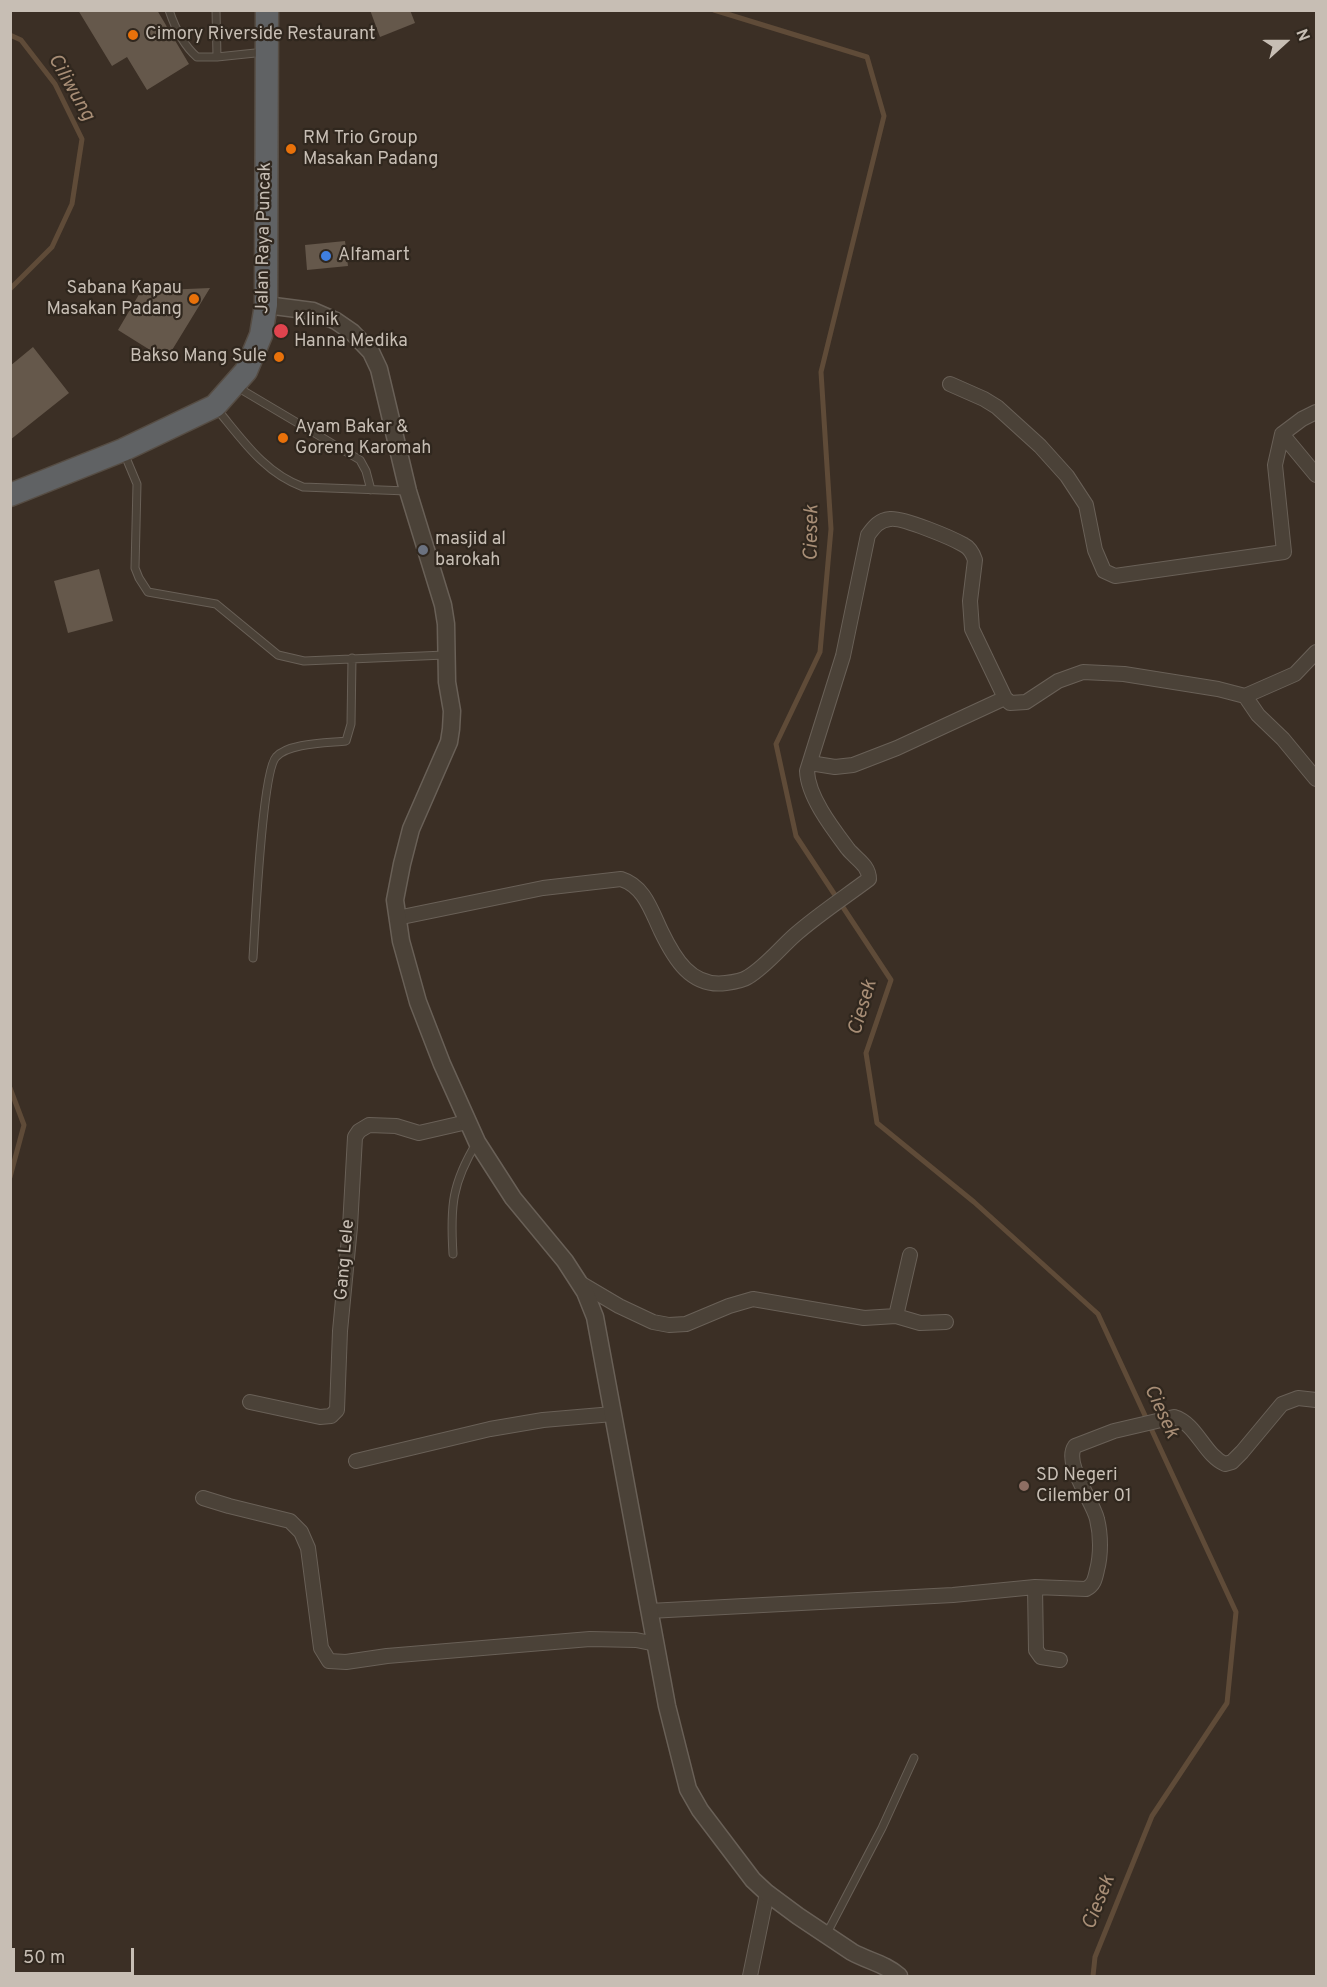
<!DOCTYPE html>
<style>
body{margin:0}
#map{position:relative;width:1327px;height:1987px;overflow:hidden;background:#3b2f25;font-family:Overpass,sans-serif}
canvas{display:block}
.frame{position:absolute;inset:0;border:12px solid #c7beb4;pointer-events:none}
.north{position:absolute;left:1255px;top:12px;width:60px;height:60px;-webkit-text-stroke:4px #30271e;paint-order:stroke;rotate:69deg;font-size:16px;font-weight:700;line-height:24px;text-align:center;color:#c7beb4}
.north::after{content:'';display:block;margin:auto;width:21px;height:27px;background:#c7beb4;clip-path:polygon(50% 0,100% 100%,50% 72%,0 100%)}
.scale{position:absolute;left:12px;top:1948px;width:122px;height:27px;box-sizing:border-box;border:3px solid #c7beb4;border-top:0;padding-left:8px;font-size:18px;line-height:21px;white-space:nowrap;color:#c7beb4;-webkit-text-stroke:4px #30271e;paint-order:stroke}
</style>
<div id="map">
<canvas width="1327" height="1987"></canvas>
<div class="frame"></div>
<div class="north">N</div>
<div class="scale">50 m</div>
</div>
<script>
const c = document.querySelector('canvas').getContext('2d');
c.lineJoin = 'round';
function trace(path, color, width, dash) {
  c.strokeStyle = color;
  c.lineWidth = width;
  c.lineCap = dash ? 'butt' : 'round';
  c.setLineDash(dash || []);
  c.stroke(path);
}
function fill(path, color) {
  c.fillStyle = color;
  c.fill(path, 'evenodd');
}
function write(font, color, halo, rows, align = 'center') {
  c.font = font + ' Overpass,sans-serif';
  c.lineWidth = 4.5;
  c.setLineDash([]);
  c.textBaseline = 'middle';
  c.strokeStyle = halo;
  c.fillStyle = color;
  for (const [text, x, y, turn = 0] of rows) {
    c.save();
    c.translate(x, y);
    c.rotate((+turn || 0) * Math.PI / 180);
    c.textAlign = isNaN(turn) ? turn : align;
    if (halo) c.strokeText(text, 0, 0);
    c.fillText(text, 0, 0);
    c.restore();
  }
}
trace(new Path2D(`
 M714,10L867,57L884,116L821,372L831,529L820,652L776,744L796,836L891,980L866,1053L877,1123L974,1202L1098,1314L1236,1612L1227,1703L1152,1816L1095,1957L1093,1976
 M10,35L21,40L55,84L82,139L72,204L52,247L10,289
 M10,1088L24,1125L10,1177`), '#5f4b38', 5);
fill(new Path2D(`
 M78,10H157L189,64L147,90L127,57L112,66Z
 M370,10H410L415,23L380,37Z
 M345,241L348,266L307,270L305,245Z
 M210,288L166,360L118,330L141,291Z
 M33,347L69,393L10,440V366Z
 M99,569L113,621L68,633L54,581Z`), '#65584b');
const service = new Path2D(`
 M169,10C175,28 183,45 197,57H217L265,52
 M216,10L217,57
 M237,387L360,460L366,471L371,490
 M216,408C242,439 264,473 303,487L407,491
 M124,453L137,484L135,568L139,578L148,592L216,604L278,655L304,661L445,655
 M253,958C255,928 262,772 276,757C288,743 327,743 346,741L351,724L352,658
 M453,1254C450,1206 452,1183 477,1142
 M826,1935L882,1828L914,1758`);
const minor = new Path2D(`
 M950,384L984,399L997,407L1040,446L1067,476L1086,505L1095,550L1104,571L1115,576L1284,552L1275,465L1282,434
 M1316,412L1302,419L1282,434L1316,475
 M1245,696L1258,715L1283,739L1316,779
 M810,763L835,767L853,765L897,748L1005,698
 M397,918L543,888L621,879C644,886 651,910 661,931C674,958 691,988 726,983C734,982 742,981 748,977C766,966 780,948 796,934C819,914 845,897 869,879C869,865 856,859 848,849C833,829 808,797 807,771L843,656L868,535C874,527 879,520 890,519C902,517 952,538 964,545C970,548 973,554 975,560L970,601L972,629L1005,698L1010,703L1026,702L1058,681L1083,672L1124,674L1218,689L1245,696L1295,674L1316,652
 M580,1283L619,1306L653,1322L669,1325L686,1324L729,1306L753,1299L864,1318L896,1316L920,1323L946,1322
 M896,1316L910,1255
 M250,1402L320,1417L331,1416L337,1410L340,1331L350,1227L355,1137L359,1131L369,1125L396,1126L419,1133L467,1122
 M356,1461L490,1429L543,1420L613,1414
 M203,1498L229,1506L290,1521L301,1532L308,1548L321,1648L329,1661L346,1662L387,1656L590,1639L636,1640L656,1644
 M1035,1587L1036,1650L1041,1657L1060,1660
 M649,1611L953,1595L1035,1587L1086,1589C1094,1585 1095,1579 1097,1570C1101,1555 1101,1535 1097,1519C1093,1501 1063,1463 1075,1446L1114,1431L1174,1417C1197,1424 1204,1455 1225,1464L1232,1462L1242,1452L1282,1404L1298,1398L1316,1400
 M750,1976L767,1893`);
const tertiary = new Path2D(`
 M266,305L313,311L336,321L352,332L371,352L379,369L408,491L443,605L446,624L447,682L452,711L451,729L449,742L411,829L402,864L395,900L401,941L418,1002L442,1064L477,1142L513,1198L565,1261L585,1292L595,1317L667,1706L688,1789L700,1810L753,1880L767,1893L798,1916L852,1952C868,1961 886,1964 899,1976`);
const trunk = new Path2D(`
 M10,495L123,450L215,406L246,371L261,335L266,305L267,10`);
trace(service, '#696057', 9);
trace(minor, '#696057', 16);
trace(tertiary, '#696057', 19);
trace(trunk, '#564d44', 25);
trace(service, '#4b4238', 7);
trace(minor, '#4b4238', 14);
trace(tertiary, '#4b4238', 16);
trace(trunk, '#606264', 22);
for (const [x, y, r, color] of [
 [133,35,6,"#e8710a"],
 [291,149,6,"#e8710a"],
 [326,256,6,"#3f7fe0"],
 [194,299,6,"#e8710a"],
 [281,331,8,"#e0444e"],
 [279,357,6,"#e8710a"],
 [283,438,6,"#e8710a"],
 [423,550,6,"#6b7280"],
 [1024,1486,6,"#8d6e63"]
]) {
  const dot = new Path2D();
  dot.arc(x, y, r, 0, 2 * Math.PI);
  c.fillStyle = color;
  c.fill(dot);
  trace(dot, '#30271e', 2);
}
write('18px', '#c7beb4', '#30271e', [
 ["Cimory Riverside Restaurant",145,35],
 ["RM Trio Group",303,139],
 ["Masakan Padang",303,160],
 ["Alfamart",338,256],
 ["Sabana Kapau",182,289,"right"],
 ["Masakan Padang",182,310,"right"],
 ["Klinik",294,321],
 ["Hanna Medika",294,342],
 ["Bakso Mang Sule",267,357,"right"],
 ["Ayam Bakar &",295,428],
 ["Goreng Karomah",295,449],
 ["masjid al",435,540],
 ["barokah",435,561],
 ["SD Negeri",1036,1476],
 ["Cilember 01",1036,1497]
], 'left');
write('18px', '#c7beb4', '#30271e', [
 ["Jalan Raya Puncak",265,238,-89],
 ["Gang Lele",346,1260,-85]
]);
write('italic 20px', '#a88e76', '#30271e', [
 ["Ciliwung",70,88,60],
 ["Ciesek",813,533,-89],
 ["Ciesek",864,1008,-73],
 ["Ciesek",1160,1412,65],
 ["Ciesek",1100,1903,-68]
]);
</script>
